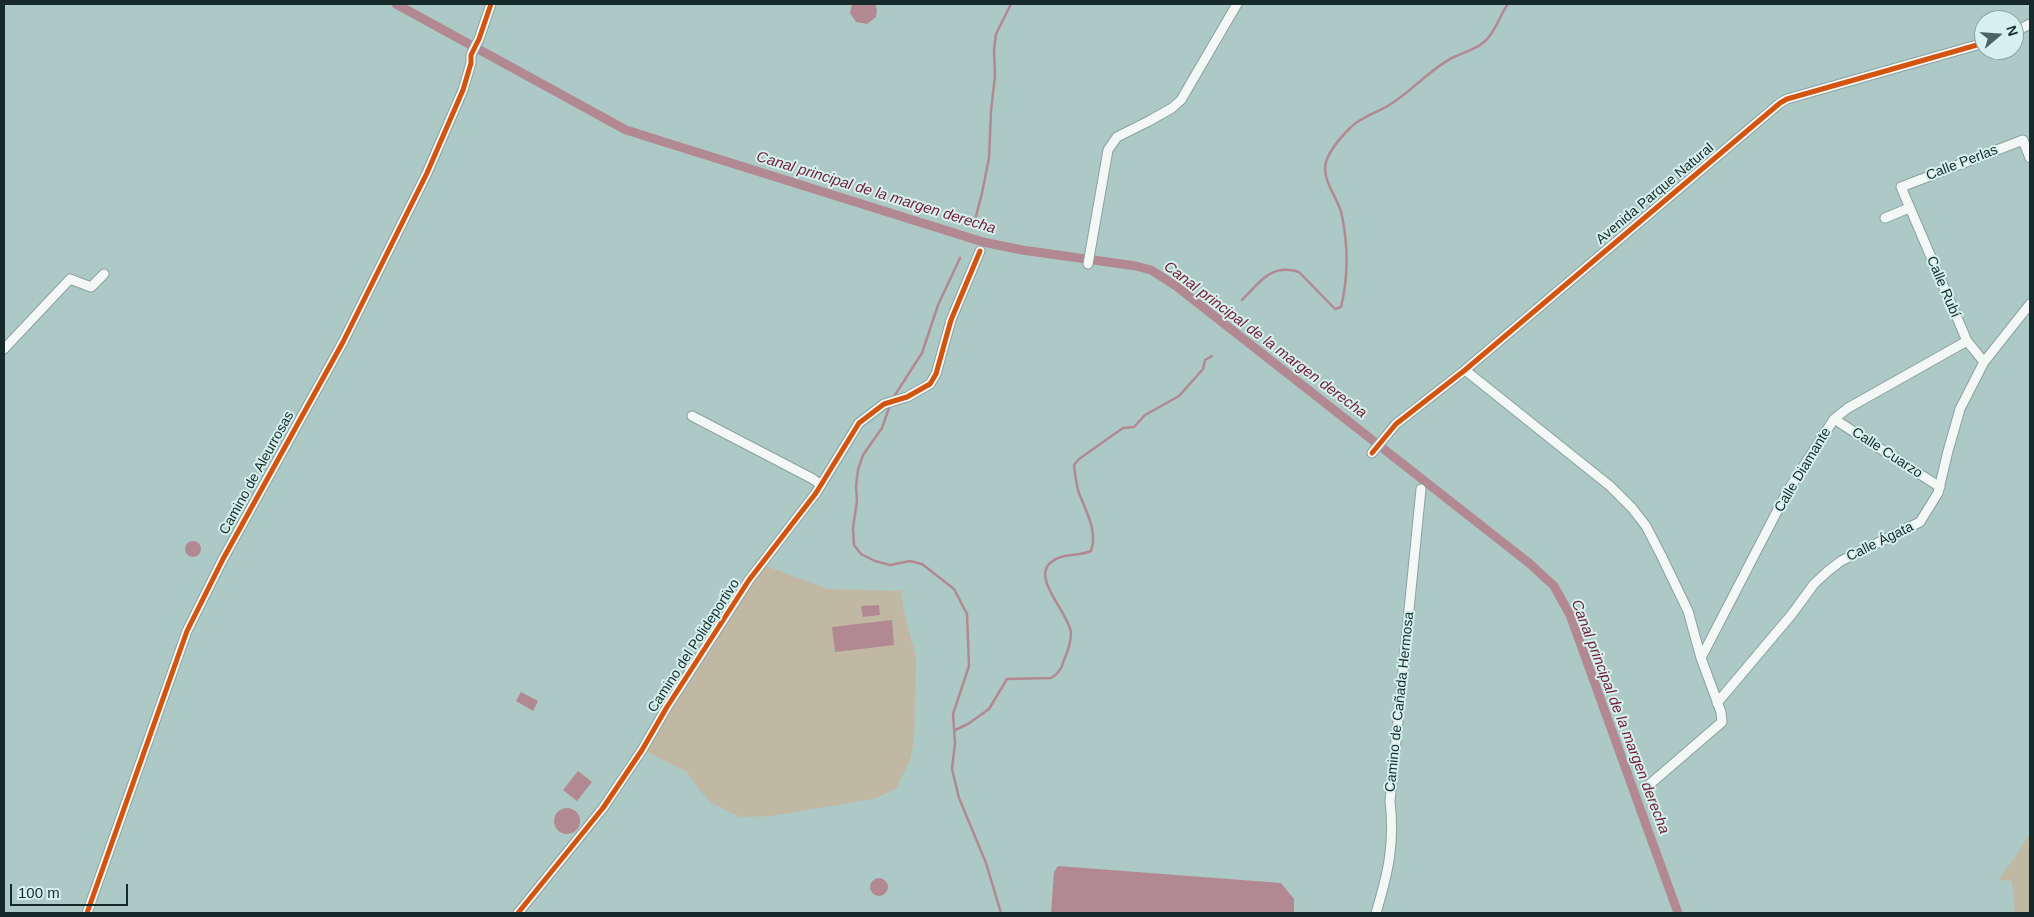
<!DOCTYPE html>
<meta charset="utf-8">
<style>
body{margin:0}
#map{position:relative;width:2034px;height:917px;overflow:hidden;background:#adc9c6;font-family:Helvetica,sans-serif}
canvas{display:block}
.frame{position:absolute;inset:0;border:5px solid #162b29;pointer-events:none}
.north{position:absolute;left:1974px;top:10px;width:50px;height:50px;box-sizing:border-box;background:#d6f1ed;border:1px solid #89a29f;border-radius:50%;rotate:72deg;font-size:14px;font-weight:700;line-height:20px;text-align:center;color:#162b29}
.north::after{content:'';display:block;margin:auto;width:18px;height:22px;background:#4b6260;clip-path:polygon(50% 0,100% 100%,50% 72%,0 100%)}
.scale{position:absolute;left:10px;top:884px;width:118px;height:22px;box-sizing:border-box;border:2px solid #162b29;border-top:0;padding-left:6px;font-size:15px;line-height:18px;white-space:nowrap;color:#162b29;-webkit-text-stroke:4px #d6f1ed;paint-order:stroke}
</style>
<div id="map">
<canvas width="2034" height="917"></canvas>
<div class="frame"></div>
<div class="north">N</div>
<div class="scale">100 m</div>
</div>
<script>
const c = document.querySelector('canvas').getContext('2d');
c.lineJoin = 'round';
function fill(path, color) {
  c.fillStyle = color;
  c.fill(path, 'evenodd');
}
function trace(path, color, width, dash) {
  c.strokeStyle = color;
  c.lineWidth = width;
  c.lineCap = dash ? 'butt' : 'round';
  c.setLineDash(dash || []);
  c.stroke(path);
}
function write(font, color, halo, rows, align = 'center') {
  c.font = font + ' Helvetica,sans-serif';
  c.lineWidth = 4;
  c.setLineDash([]);
  c.textBaseline = 'middle';
  c.strokeStyle = halo;
  c.fillStyle = color;
  for (const [text, x, y, turn = 0] of rows) {
    c.save();
    c.translate(x, y);
    c.rotate((+turn || 0) * Math.PI / 180);
    c.textAlign = isNaN(turn) ? turn : align;
    if (halo) c.strokeText(text, 0, 0);
    c.fillText(text, 0, 0);
    c.restore();
  }
}
fill(new Path2D(`
 M766,566L828,589L901,591L904,611L916,658L914,741L910,760L896,789L874,799L771,816L740,817L712,803L702,793L687,772L645,751L735,607Z
 M2030,834V913H2015L2012,881L2000,880C2002,872 2005,870 2010,864C2018,855 2023,843 2030,834Z`), '#c0b8a2');
fill(new Path2D(`
 M852,4H875L877,10L876,17L867,24L856,22L850,13Z
 M185 549a8 8 0 1 1 16 0a8 8 0 1 1-16 0Z
 M879,605L880,615L863,617L861,606Z
 M892,620L894,645L835,652L832,627Z
 M521,692L538,701L533,711L516,701Z
 M578,771L592,782L577,801L563,790Z
 M554 821a13 13 0 1 1 26 0a13 13 0 1 1-26 0Z
 M1058,866L1281,883L1294,899V913H1051L1054,872Z
 M870 887a9 9 0 1 1 18 0a9 9 0 1 1-18 0Z`), '#b28992');
trace(new Path2D(`
 M974,224L982,193L989,158L991,111L995,76L994,50L996,34L1011,4
 M1242,300C1260,282 1271,263 1299,272L1335,309L1341,307C1348,278 1348,245 1342,216C1339,198 1321,181 1326,162C1330,149 1341,137 1350,128C1359,118 1375,113 1386,107C1411,93 1429,69 1454,57C1464,52 1475,50 1484,42C1496,32 1499,16 1508,4
 M893,398L922,353L938,305L960,258
 M890,405L882,428L863,455L858,470L856,486L857,501L853,528L854,545L861,554L875,561L890,565L910,561L922,564L954,589L967,614L969,666L953,714L955,743L952,769L959,798L986,863L1001,913
 M955,730L968,724L989,709L1007,679L1051,678C1059,674 1062,668 1064,660C1068,651 1071,642 1071,633C1069,613 1032,579 1050,563C1062,552 1078,557 1091,551C1098,532 1086,511 1079,493C1076,484 1075,474 1074,465L1079,459L1113,435L1123,428L1134,427L1145,415L1179,396L1203,369L1205,360L1212,356`), '#b28992', 2.5);
trace(new Path2D(`
 M396,4L626,130L983,242L1022,250L1136,266L1151,270L1176,286L1529,563L1554,586L1570,615L1678,913`), '#b28992', 9);
const street = new Path2D(`
 M2014,32L2030,24
 M1885,218L1909,208
 M1088,264L1108,150L1117,137L1149,121L1172,108L1181,100L1237,4
 M4,349L70,279L91,287L104,274
 M1984,362L1967,341L1901,187L2023,140L2030,158
 M1465,370L1610,486L1632,508L1646,526L1661,555L1688,611L1701,658L1721,712L1722,722L1650,784
 M692,416L813,479L821,485
 M1834,419L1940,487
 M1372,453L1396,424L1465,370L1780,103L1787,99L1984,43
 M1701,658L1787,492L1834,419L1848,408L1967,341
 M1717,703L1792,614L1814,584L1828,571L1841,561L1920,522L1938,493L1948,451L1960,409L1984,362L2030,304
 M87,913L187,631L223,559L343,342L427,173L463,90L471,63V55L479,39L491,4
 M518,913L603,808L642,750L667,707L749,580L816,493L859,423L884,404L907,397L930,384L936,374L951,320L980,251
 M1376,913C1388,873 1395,844 1390,801L1421,489`);
trace(street, '#8ba1a0', 11);
trace(street, '#f3f7f6', 9);
trace(new Path2D(`
 M1372,453L1396,424L1465,370L1780,103L1787,99L1984,43
 M87,913L187,631L223,559L343,342L427,173L463,90L471,63V55L479,39L491,4
 M518,913L603,808L642,750L667,707L749,580L816,493L859,423L884,404L907,397L930,384L936,374L951,320L980,251`), '#d3540f', 5);
write('14px', '#162b29', '#d6f1ed', [
 ["Calle Perlas",1962,163,-21],
 ["Avenida Parque Natural",1655,194,-40],
 ["Calle Rubí",1943,287,67],
 ["Calle Cuarzo",1887,453,33],
 ["Calle Diamante",1803,470,-59],
 ["Camino de Aleurrosas",257,473,-61],
 ["Calle Ágata",1880,542,-26],
 ["Camino del Polideportivo",694,646,-57],
 ["Camino de Cañada Hermosa",1400,702,-84]
]);
write('italic 15px', '#731d35', '#d6f1ed', [
 ["Canal principal de la margen derecha",876,193,17],
 ["Canal principal de la margen derecha",1265,340,37],
 ["Canal principal de la margen derecha",1620,717,69]
]);
</script>
